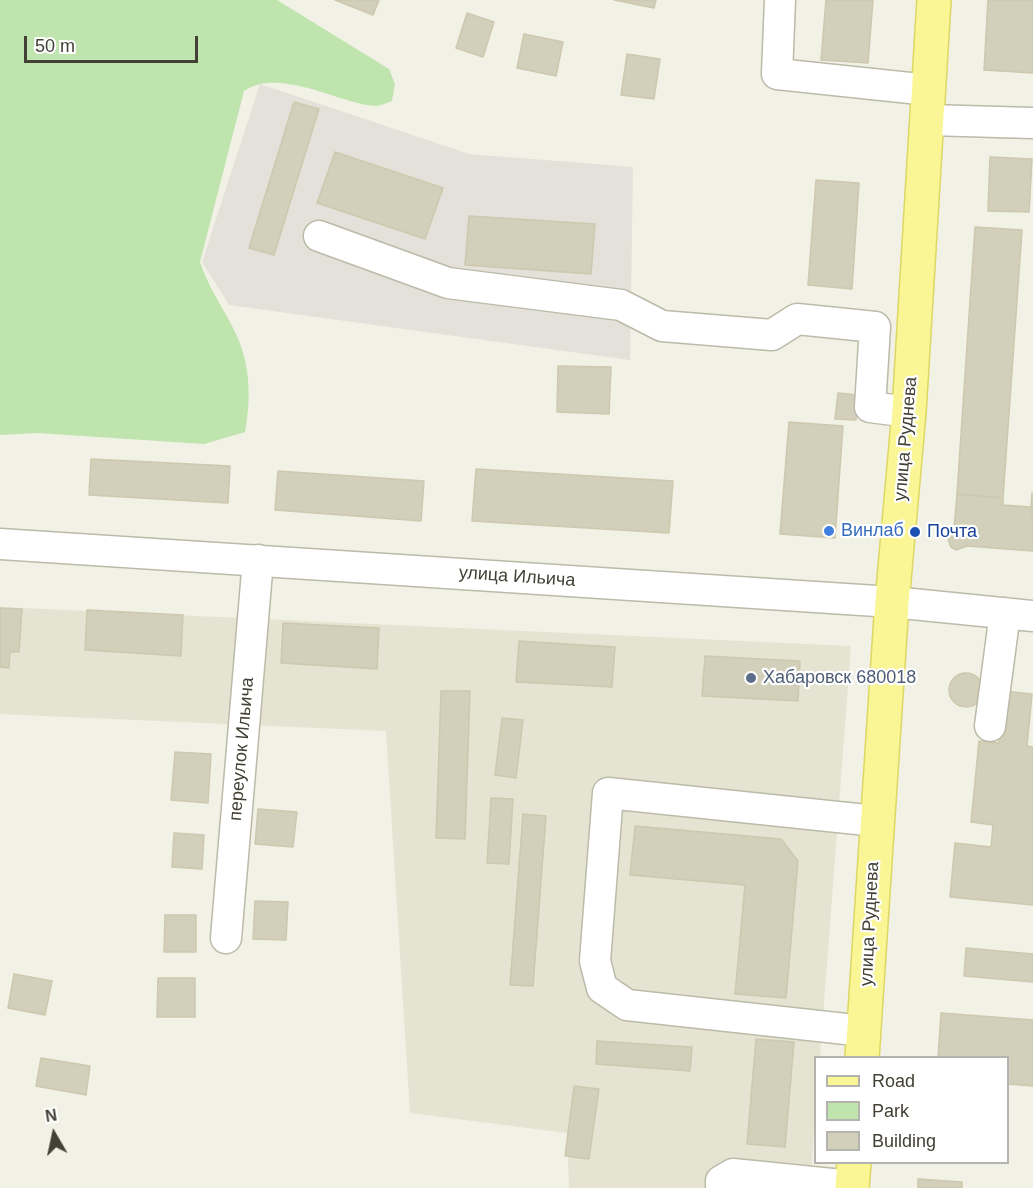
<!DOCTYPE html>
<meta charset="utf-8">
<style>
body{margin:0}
#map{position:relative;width:1033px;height:1188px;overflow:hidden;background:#f1f1e5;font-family:Helvetica,sans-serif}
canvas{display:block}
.legend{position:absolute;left:814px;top:1056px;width:195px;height:108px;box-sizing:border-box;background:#fff;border:2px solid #b4b3ae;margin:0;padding:8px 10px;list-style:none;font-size:18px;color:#434135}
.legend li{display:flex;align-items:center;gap:12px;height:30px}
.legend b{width:30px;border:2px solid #b4b3ae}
.north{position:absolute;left:24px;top:1104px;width:60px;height:60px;-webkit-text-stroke:4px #fff;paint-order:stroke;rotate:351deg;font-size:16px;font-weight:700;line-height:24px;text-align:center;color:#434135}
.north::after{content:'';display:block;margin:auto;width:21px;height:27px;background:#434135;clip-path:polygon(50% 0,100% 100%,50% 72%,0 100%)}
.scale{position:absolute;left:24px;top:36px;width:174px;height:27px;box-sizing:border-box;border:3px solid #434135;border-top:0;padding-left:8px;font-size:18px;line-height:21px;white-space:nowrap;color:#434135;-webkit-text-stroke:4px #fff;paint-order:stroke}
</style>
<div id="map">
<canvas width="1033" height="1188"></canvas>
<ul class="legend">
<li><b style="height:8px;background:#faf595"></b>Road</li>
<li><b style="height:16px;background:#bfe4ae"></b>Park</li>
<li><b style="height:16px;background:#d2cfba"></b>Building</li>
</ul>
<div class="north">N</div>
<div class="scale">50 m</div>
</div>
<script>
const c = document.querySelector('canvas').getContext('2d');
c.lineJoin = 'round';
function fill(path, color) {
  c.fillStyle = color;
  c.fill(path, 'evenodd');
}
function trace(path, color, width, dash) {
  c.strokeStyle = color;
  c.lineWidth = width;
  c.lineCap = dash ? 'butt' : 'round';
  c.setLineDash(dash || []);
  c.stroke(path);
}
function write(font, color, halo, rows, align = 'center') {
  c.font = font + ' Helvetica,sans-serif';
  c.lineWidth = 4.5;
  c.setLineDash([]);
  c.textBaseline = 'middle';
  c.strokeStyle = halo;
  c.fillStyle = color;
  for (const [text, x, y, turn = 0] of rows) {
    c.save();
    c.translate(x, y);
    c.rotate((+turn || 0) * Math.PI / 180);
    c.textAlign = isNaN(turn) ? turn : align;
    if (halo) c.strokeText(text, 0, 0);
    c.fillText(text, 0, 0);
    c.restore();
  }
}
fill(new Path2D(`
 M0,607L851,646L820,1057L816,1058L815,1117L810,1188H569L567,1133L410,1113L386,731L0,714Z`), '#e5e4d3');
fill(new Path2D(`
 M260,84L469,154L633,167L630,360L229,305L202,262Z`), '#e3e1d9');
fill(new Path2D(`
 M0,0H277L389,69L395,84L392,101C387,103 380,106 374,106C336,102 279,67 244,91L200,262C208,286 220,303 231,324C250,358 252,394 245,432L204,444L37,433L0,435Z`), '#bfe4ae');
const building = new Path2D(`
 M335,0H379L373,15Z
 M614,0H656L654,8Z
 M826,0H873L868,63L821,60Z
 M988,0H1033V73L984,70Z
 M467,13L494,22L483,57L456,48Z
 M524,34L563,42L556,76L517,68Z
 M627,54L660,59L654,99L621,95Z
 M294,102L319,109L274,255L249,248Z
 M335,152L443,188L425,239L317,203Z
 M990,157L1032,159L1029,212L988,211Z
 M816,180L859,183L852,289L808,285Z
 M469,216L595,224L591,274L465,265Z
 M975,227L1022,230L1003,498L957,494Z
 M558,366L611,367L609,414L557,412Z
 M838,393L858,395L856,420L835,419Z
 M789,422L843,426L835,538L780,534Z
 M91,459L230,466L228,503L89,495Z
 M476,469L673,481L669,533L472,521Z
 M278,471L424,481L421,521L275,510Z
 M1032,493L1033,551L967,546L956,550L951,547L947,537L954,529L957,494L1003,498V505L1031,507Z
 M0,608L22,609L19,652H10L9,668L0,667Z
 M87,610L183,615L181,656L85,650Z
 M283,623L379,628L377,669L281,663Z
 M519,641L615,647L612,687L516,682Z
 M705,656L800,661L798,701L702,696Z
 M949 690a17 17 0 1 1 34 0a17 17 0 1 1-34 0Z
 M441,691H470L465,839L436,838Z
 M1004,691L1032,694L1027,746L1033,747V905L950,897L955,843L991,847L993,825L971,822L979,741L999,743Z
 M502,718L523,720L516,778L495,775Z
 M175,752L211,754L208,803L171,800Z
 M491,798L513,799L509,864L487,863Z
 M258,809L297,812L293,847L255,844Z
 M523,814L546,816L533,986L510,985Z
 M635,826L781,839L798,861L786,998L735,994L745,885L630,875Z
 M174,833L204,835L202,869L172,867Z
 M255,901L288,902L286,940L253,939Z
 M165,915H196V952H164Z
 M966,948L1033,954V982L964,976Z
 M14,974L52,981L45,1015L8,1008Z
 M158,978H195V1017H157Z
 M941,1013L1033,1020V1086L1008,1084V1058H938Z
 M756,1039L794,1042L785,1147L747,1144Z
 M597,1041L692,1047L690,1071L596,1064Z
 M41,1058L90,1066L86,1095L36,1086Z
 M574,1086L599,1089L589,1159L565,1156Z
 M918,1179L962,1182V1188H918Z`);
fill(building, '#d2cfba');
trace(building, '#cdc8ae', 1.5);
const minor = new Path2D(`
 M780,0L777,74L929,90
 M928,120L1033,123
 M319,236L448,283L621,305L662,326L772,335L797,319L875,327L870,407L909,412
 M0,544L892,602L1033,616
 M990,726L1005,613
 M226,938L258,560
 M864,1031L627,1005L602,988L595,961L608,793L876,821
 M721,1188V1181L733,1174L852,1186`);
const major = new Path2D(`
 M862,1058L892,602L909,412L934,0
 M852,1188L854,1162`);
trace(minor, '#bcbaa8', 33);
trace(major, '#ded766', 36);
trace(minor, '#fff', 30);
trace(major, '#faf595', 33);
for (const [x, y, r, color] of [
 [829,531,6,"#3f7fe0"],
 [915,532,6,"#1a4fb4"],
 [751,678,6,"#5c6f8a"]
]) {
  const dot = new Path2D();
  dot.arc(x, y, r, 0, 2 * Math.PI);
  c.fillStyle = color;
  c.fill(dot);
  trace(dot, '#fff', 2);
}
write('18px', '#434135', '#fff', [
 ["улица Руднева",906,439,-85],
 ["улица Ильича",517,577,4],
 ["переулок Ильича",242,749,-85],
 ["улица Руднева",870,924,-87]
]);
write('18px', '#366cbe', '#fff', [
 ["Винлаб",841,531]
], 'left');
write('18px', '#164399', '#fff', [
 ["Почта",927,532]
], 'left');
write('18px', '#4e5e75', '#fff', [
 ["Хабаровск 680018",763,678]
], 'left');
</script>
